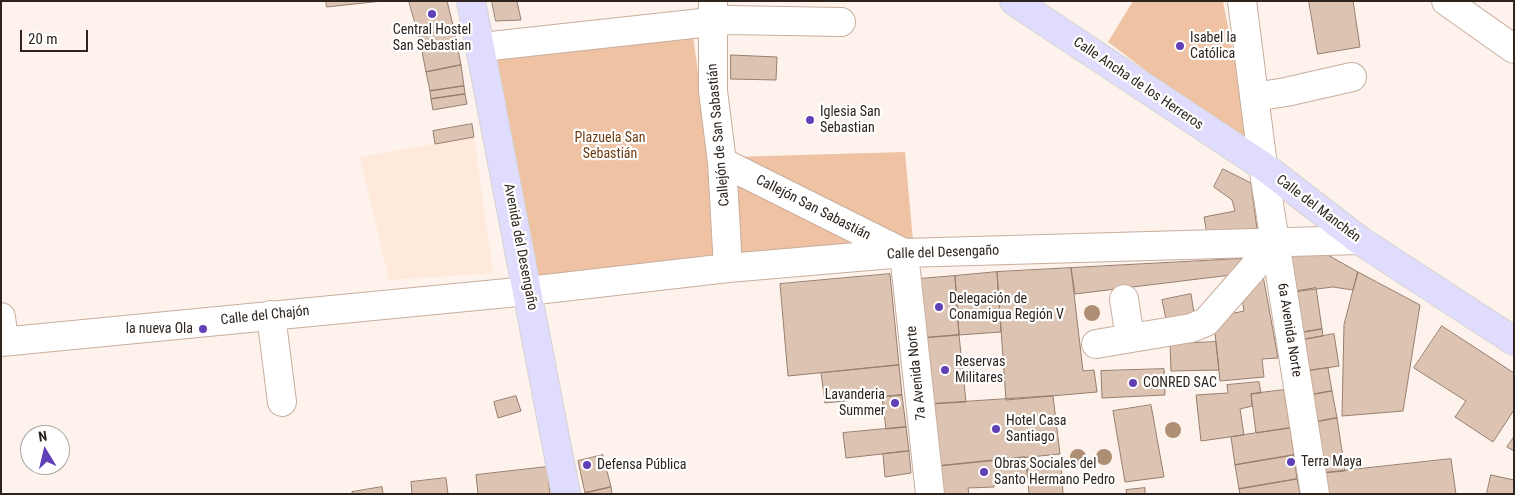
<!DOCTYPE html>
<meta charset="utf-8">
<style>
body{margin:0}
#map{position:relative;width:1515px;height:495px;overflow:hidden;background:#fef3ec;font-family:"Roboto Condensed",sans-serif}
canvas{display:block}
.frame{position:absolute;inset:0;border:2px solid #2e241d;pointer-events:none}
.north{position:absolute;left:20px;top:425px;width:50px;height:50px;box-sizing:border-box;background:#fff;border:1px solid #aba7a5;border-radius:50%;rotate:351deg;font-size:14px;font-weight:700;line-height:20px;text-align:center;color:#2e241d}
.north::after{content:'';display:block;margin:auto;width:18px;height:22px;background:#613fb7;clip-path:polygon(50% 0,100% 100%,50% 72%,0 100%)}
.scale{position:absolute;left:20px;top:30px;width:68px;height:22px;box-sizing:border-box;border:2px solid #2e241d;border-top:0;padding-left:6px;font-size:15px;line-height:18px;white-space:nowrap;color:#2e241d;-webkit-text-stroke:4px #fff;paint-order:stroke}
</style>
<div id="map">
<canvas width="1515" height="495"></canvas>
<div class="frame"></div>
<div class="north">N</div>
<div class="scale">20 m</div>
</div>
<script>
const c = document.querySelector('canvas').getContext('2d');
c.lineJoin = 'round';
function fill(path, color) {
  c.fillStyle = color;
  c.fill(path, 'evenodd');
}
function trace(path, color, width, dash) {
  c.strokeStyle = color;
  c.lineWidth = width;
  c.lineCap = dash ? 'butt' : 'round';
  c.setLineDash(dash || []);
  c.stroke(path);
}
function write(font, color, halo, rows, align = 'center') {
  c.font = font + ' "Roboto Condensed",sans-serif';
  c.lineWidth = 4.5;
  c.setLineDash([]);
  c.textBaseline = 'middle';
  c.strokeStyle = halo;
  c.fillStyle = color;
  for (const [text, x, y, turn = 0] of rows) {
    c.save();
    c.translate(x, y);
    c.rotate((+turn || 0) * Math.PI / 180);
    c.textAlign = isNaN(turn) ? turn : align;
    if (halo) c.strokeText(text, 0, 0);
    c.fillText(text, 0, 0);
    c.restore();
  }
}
fill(new Path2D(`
 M474,137L493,273L389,280L360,157Z`), '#fee9db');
fill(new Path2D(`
 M1133,1H1223L1252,150L1108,42Z
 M693,35L722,254L536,278L493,56Z
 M905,152L914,252L731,157Z
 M729,174L882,249L735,257Z`), '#eec2a3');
const building = new Path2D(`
 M326,1H382L327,7Z
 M409,1H447L454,29L419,36Z
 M492,1H517L521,20L496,21Z
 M1309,1H1353L1360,47L1318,54Z
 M454,29L461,65L426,72L419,36Z
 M731,55L777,57L776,80L731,79Z
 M461,65L464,86L430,91L426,72Z
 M464,86L465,94L431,99L430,91Z
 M465,94L467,104L433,110L431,99Z
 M472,124L474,137L435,144L433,131Z
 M1223,169L1251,183L1257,229L1207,234L1204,217L1235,211L1232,200L1214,187Z
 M1326,254L1358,272L1353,290L1333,287L1292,292L1286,255Z
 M1254,258L1231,275L1075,294L1071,268Z
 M1071,268L1083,371L1094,370L1097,392L1006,400L997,272Z
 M1262,270L1278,358L1262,359L1264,377L1220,381L1214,324L1220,316L1244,311L1241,291Z
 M997,272L1001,332L959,335L955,276Z
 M1358,272L1420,305L1403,411L1342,416L1344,325Z
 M890,274L899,365L788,376L780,284Z
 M955,276L959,335L923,338L919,279Z
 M1316,288L1322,329L1299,333L1292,292Z
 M1191,294L1195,319L1167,324L1162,300Z
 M1442,326L1514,373V410L1493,442L1455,417L1466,401L1414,368Z
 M1322,329L1323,336L1301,340L1299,333Z
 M1334,334L1339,366L1306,371L1301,340Z
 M959,335L966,402L931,404L923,338Z
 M1216,342L1219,370L1171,371L1170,344Z
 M899,365L902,395L825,403L821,373Z
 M1328,368L1332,391L1310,395L1306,371Z
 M1164,369L1165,395L1102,398L1101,371Z
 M1259,382L1261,393L1251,394L1252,406L1240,409L1244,435L1201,441L1196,395L1228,393L1227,385Z
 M1284,390L1290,428L1256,433L1251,394Z
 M1332,391L1337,418L1315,422L1310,395Z
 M902,395L906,427L886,429L882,397Z
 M516,396L521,411L498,418L494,402Z
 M1053,396L1060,454L939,466L931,404Z
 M1151,405L1164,477L1125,482L1113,411Z
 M1337,418L1345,471L1323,473L1315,422Z
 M906,427L909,451L846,458L843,433Z
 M1290,428L1294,455L1235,465L1231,437Z
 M1514,437V451L1507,447Z
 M909,451L911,473L885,477L883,454Z
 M603,455L611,487L585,493L578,461Z
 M1294,455L1297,479L1239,489L1235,465Z
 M1025,457L1028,479L995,482L994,487L968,488L969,494H943L939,466Z
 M1451,459L1456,494H1327L1323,473Z
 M1061,461L1063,494H1029L1027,462Z
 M547,467L550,494H478L476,475Z
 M1491,475L1514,480V494H1487Z
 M446,478L448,494H412L411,482Z
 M1297,479L1300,494H1240L1239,489Z
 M382,487L383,494H353L352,492Z
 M611,487L612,494H585V493Z
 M1145,488V494H1127L1126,490Z`);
fill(building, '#ddc3b1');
trace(building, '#977e6e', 1);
const minor = new Path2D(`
 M713,1V91L722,162L728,268
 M1242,1L1263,166L1315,494
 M1446,1L1514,49
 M482,47L729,20L841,22
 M1254,97L1286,92L1352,77
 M722,162L904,253L930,494
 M1124,299L1130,338
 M271,315L282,402
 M1,317L4,341
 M1,342L528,291L728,268L904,253L1359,240
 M1096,344L1191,328L1206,322L1276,242`);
const major = new Path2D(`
 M471,1L566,494
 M1014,1L1263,166L1359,240L1514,341`);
trace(minor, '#c8ae9d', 30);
trace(major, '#d5d3d2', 30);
trace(minor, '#fff', 28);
trace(major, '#e0dcfd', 28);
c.fillStyle = '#af8f74';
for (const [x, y] of [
 [1092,313],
 [1173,430],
 [1078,457],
 [1104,457]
]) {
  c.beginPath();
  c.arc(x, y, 8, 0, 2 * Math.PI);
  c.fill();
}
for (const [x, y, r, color] of [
 [432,14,5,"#613fb7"],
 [1180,46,5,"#613fb7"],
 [810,120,5,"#613fb7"],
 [939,307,5,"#613fb7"],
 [203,329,5,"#613fb7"],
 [945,370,5,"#613fb7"],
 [1133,383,5,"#613fb7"],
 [895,403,5,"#613fb7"],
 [996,429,5,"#613fb7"],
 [1291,462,5,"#613fb7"],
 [587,465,5,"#613fb7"],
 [984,472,5,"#613fb7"]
]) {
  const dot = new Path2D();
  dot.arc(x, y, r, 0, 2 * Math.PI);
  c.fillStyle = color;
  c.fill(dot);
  trace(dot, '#fff', 2);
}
write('14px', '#2e241d', '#fff', [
 ["Central Hostel",432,30,"center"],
 ["San Sebastian",432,46,"center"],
 ["Isabel la",1190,38],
 ["Católica",1190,54],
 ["Iglesia San",820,112],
 ["Sebastian",820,128],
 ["Delegación de",949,299],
 ["Conamigua Región V",949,315],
 ["la nueva Ola",193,329,"right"],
 ["Reservas",955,362],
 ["Militares",955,378],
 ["CONRED SAC",1143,383],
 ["Lavanderia",885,395,"right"],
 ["Summer",885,411,"right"],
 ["Hotel Casa",1006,421],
 ["Santiago",1006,437],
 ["Terra Maya",1301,462],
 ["Obras Sociales del",994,464],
 ["Santo Hermano Pedro",994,480],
 ["Defensa Pública",597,465]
], 'left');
write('14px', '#2e241d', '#fff', [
 ["Calle Ancha de los Herreros",1138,84,34],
 ["Callejón de San Sabastián",719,135,-95],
 ["Callejón San Sabastián",813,208,27],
 ["Calle del Manchén",1318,209,37],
 ["Avenida del Desengaño",520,247,79],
 ["Calle del Desengaño",943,253,-2],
 ["Calle del Chajón",265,316,-6],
 ["6a Avenida Norte",1289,330,81],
 ["7a Avenida Norte",917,373,-96]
]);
write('14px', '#6f3d11', '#fff', [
 ["Plazuela San",610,138],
 ["Sebastián",610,154]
]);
</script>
